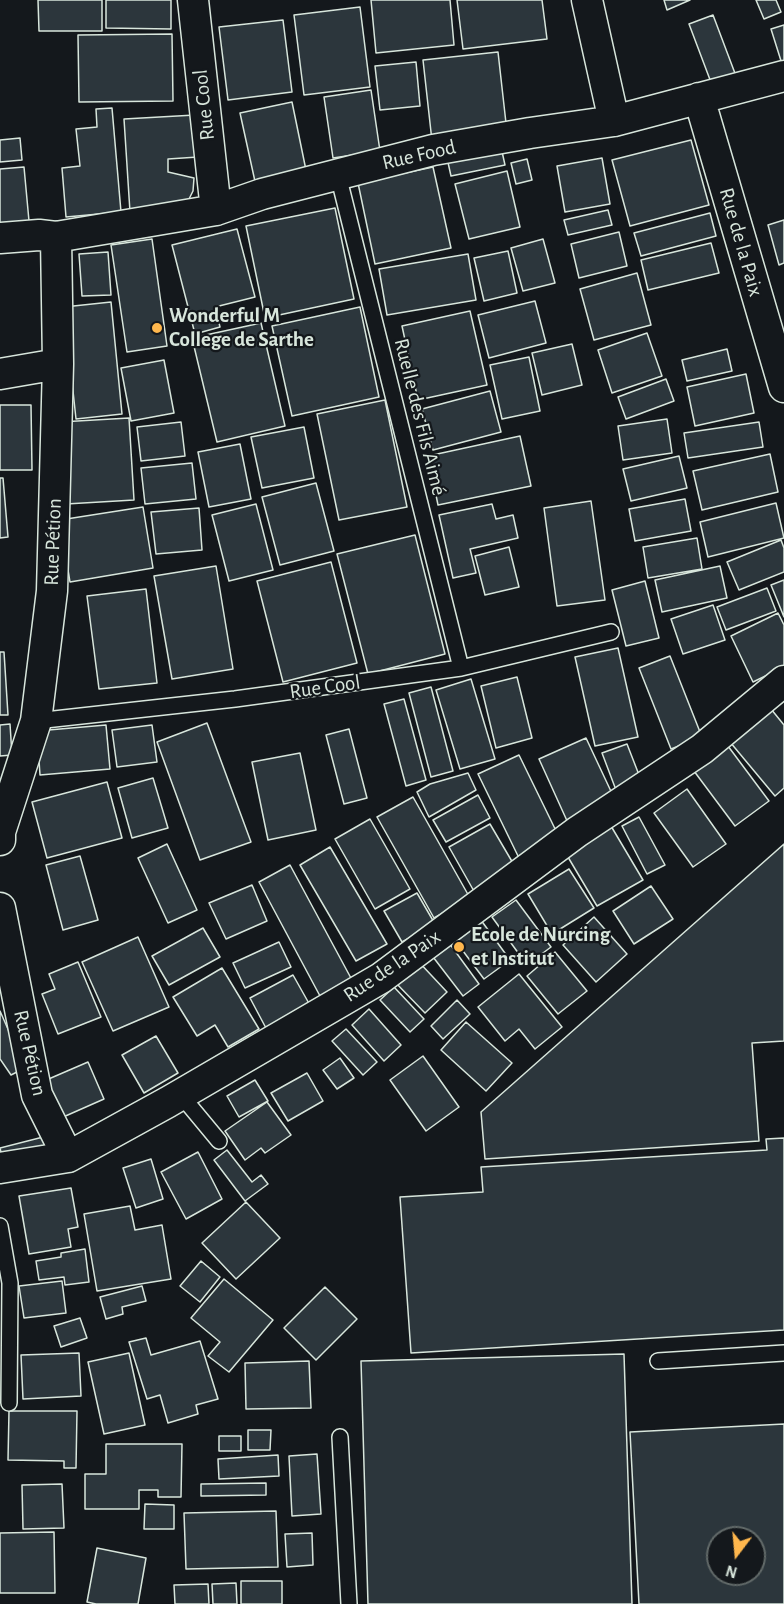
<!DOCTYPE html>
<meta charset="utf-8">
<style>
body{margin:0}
#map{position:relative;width:784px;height:1604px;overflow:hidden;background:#14181c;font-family:"Alegreya Sans",sans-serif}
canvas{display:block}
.north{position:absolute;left:706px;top:1526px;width:60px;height:60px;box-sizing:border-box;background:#14181c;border:2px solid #626a69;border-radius:50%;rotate:196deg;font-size:16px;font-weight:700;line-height:24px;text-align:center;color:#d8e6dc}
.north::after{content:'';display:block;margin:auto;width:21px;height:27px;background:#ffb74d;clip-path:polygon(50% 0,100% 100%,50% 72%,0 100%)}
</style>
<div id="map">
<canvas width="784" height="1604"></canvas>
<div class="north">N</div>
</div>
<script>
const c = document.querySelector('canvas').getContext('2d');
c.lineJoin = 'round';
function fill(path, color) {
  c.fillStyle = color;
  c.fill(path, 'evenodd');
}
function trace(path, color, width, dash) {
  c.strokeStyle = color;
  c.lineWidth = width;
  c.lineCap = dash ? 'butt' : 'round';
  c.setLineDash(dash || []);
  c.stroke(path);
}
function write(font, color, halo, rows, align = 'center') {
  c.font = font + ' "Alegreya Sans",sans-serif';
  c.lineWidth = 4.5;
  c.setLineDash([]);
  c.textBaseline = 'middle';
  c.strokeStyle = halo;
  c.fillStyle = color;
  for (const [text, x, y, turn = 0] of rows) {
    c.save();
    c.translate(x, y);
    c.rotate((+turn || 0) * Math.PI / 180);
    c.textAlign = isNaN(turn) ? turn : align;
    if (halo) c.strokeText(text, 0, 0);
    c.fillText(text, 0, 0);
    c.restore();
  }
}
const building = new Path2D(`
 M38,0H102V31H39Z
 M106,0H171V29L106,28Z
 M371,0H450L454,45L376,53Z
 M457,0H542L547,39L463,49Z
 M664,0H690L667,10Z
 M756,0H776L781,12L764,19Z
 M360,7L370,87L304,95L294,15Z
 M713,15L736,76L712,85L689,24Z
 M283,20L292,92L228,100L219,27Z
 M784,25V63L782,64L771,29Z
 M172,34L173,101L79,102L78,35Z
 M498,52L507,132L432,141L423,60Z
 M416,62L420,106L380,110L375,66Z
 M371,90L380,151L333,158L324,97Z
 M292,102L307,175L256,186L240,113Z
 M112,108L121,212L66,217L62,168L80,166L76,129L97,127L96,109Z
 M195,115L198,157L168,159V172L194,178L193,191L187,203L130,212L124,119Z
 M20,138L22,160L0,162V140Z
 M691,140L709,205L630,226L612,160Z
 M501,147L505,165L451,176L447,158Z
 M602,158L610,204L565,212L557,166Z
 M527,159L532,180L516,184L511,163Z
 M24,167L29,221L0,224V169Z
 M433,167L451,248L375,264L358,183Z
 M507,171L520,227L469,239L455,184Z
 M335,208L354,299L265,318L246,226Z
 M608,210L612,225L568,235L564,220Z
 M710,213L716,236L641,256L634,233Z
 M784,220V263L779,265L768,225Z
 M237,229L255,297L215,307L220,327L195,334L172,245Z
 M619,232L627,266L579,278L571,244Z
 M152,239L167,346L127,352L111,245Z
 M543,239L555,283L523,291L511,248Z
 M711,243L719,273L648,290L641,260Z
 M508,251L517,293L484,301L474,258Z
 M108,252L111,295L82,296L79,254Z
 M468,254L476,300L387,315L379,269Z
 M637,273L651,325L594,340L580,289Z
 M535,301L546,343L489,358L478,315Z
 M111,302L122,414L76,419L64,307Z
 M360,307L379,397L292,416L272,326Z
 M470,311L487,385L418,400L402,326Z
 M261,323L285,426L217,442L192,338Z
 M647,333L662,376L612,393L598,350Z
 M572,344L582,385L542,395L532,353Z
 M727,349L732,371L687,381L682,360Z
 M529,357L540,411L502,419L490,365Z
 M164,360L174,413L131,421L121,368Z
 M746,374L754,413L695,426L687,387Z
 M666,379L674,401L626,419L618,397Z
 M490,391L501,432L433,450L422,409Z
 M385,400L407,507L339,520L317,414Z
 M0,405H31L32,470H0Z
 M129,418L134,500L66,504L60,422Z
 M667,419L672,453L623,460L618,426Z
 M181,422L185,456L141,461L137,427Z
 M759,422L763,447L688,458L684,433Z
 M304,427L314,478L262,488L251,437Z
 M520,436L531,486L438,505L428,456Z
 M240,444L251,499L209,507L198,452Z
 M770,454L778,492L702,510L693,471Z
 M679,456L687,488L631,501L623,469Z
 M192,463L196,499L145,504L141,468Z
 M0,478H3L8,537L0,538Z
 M316,483L334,551L280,565L262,497Z
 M685,499L691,531L635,541L629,509Z
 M591,501L605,600L557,606L544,508Z
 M776,503L784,538L708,557L700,522Z
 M256,504L273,570L229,581L212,515Z
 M492,504L496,519L513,515L518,538L470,549L476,573L453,578L439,515Z
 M143,507L153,568L70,582L60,520Z
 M199,508L202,550L156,554L151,512Z
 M415,535L445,654L368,674L337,554Z
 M697,538L702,569L648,578L643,547Z
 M781,540L784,548V572L739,590L727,562Z
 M509,547L519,587L485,595L475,556Z
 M331,562L357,663L283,682L257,581Z
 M216,566L233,669L172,679L154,576Z
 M720,566L727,598L662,612L655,580Z
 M784,580V617L771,585Z
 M645,581L659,638L626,646L612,590Z
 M767,588L776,611L726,630L717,607Z
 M146,589L157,683L99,689L87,596Z
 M713,605L725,640L683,654L671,619Z
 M778,613L784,625V667L753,682L731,636Z
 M618,648L638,737L595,746L575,657Z
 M0,652H4L8,715H0Z
 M670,656L702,737L671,749L639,668Z
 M517,677L532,738L496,748L481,686Z
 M471,679L495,759L460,769L436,690Z
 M431,687L453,771L431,777L409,693Z
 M404,699L426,780L406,786L384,704Z
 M771,709L784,725V788L775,796L730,742Z
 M207,723L251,842L200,860L157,742Z
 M10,724L12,755L0,756V725Z
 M106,725L110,769L40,775L37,731Z
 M152,725L157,762L117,767L112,730Z
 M349,729L367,798L344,804L326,735Z
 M586,738L616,802L568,823L539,759Z
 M725,742L769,801L735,826L691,767Z
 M627,744L641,780L616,790L602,753Z
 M300,753L316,830L268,840L252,762Z
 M519,755L560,839L519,858L478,774Z
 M468,773L476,790L429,817L417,792L430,784Z
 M153,778L168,828L132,838L118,788Z
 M107,782L122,838L47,858L32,802Z
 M687,789L726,844L693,867L654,813Z
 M478,795L490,818L446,842L433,820Z
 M413,797L470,898L434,918L377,817Z
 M639,817L665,865L647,874L622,826Z
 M370,819L410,889L375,909L335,839Z
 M490,824L517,870L475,893L449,847Z
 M611,826L643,880L597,906L565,852Z
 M167,844L197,910L168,923L138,858Z
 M784,844V1041L752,1043L759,1141L485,1159L481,1112Z
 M330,847L387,944L356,961L300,865Z
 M80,856L98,920L63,930L46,865Z
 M290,865L352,980L320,996L259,882Z
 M569,869L594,908L552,934L528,894Z
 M252,885L267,921L226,939L209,903Z
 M651,886L673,919L634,944L613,911Z
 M417,893L435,924L402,942L384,911Z
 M516,900L551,947L527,965L492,917Z
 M478,916L510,960L484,979L451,935Z
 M594,917L627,954L596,982L563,945Z
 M203,928L220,957L169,985L152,956Z
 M138,937L169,1007L113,1031L82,962Z
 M447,940L479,984L463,996L430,953Z
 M279,942L291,967L245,988L233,963Z
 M555,952L587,991L558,1014L527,976Z
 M417,960L447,992L425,1013L394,981Z
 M78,962L101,1017L58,1034L42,994L55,989L49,974Z
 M222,968L259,1029L228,1047L215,1025L197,1036L173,997Z
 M519,974L562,1027L535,1049L519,1029L505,1041L478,1007Z
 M293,975L311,1007L267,1030L250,998Z
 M394,987L424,1019L410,1032L380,1000Z
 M457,1000L470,1014L443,1039L431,1026Z
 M369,1009L401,1045L384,1061L352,1025Z
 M0,1011L25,1068L11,1075L0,1059Z
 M466,1022L512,1063L486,1091L441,1050Z
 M346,1029L377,1062L363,1075L332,1041Z
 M156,1036L178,1073L144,1093L122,1055Z
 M423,1056L459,1107L426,1131L390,1080Z
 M340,1058L354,1078L337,1089L323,1070Z
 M88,1062L104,1099L61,1118L44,1081Z
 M307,1073L323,1101L288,1121L271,1093Z
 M255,1080L268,1101L239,1117L227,1096Z
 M267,1102L291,1135L265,1153L261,1148L245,1160L225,1131Z
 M47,1136L51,1149L3,1161L0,1148Z
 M784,1138V1330L411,1353L400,1197L483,1192L481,1167L767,1150L766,1139Z
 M227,1150L252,1182L261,1175L268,1184L245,1201L214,1160Z
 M198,1152L222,1199L186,1219L161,1172Z
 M151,1159L163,1199L136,1208L123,1168Z
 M71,1188L78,1227L68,1229L71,1247L29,1254L19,1196Z
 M246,1202L280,1238L236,1279L202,1243Z
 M130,1206L135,1230L162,1225L171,1279L97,1291L84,1214Z
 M85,1249L89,1282L65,1285L64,1277L39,1280L36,1261L61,1257V1253Z
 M201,1261L220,1277L200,1302L180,1286Z
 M224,1279L273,1320L229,1372L208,1356L220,1342L191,1318Z
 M62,1281L66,1313L24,1318L19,1286Z
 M142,1286L146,1301L122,1307L123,1314L106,1319L100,1297Z
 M325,1287L357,1319L316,1360L284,1328Z
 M80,1318L87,1338L61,1347L54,1326Z
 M146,1338L151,1355L200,1341L218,1399L196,1405L198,1414L168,1423L160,1395L147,1399L129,1342Z
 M79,1353L81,1396L23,1399L21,1355Z
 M129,1353L145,1425L104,1434L88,1362Z
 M624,1354L632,1604H368L361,1361Z
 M309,1361L311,1408L246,1409L245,1363Z
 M9,1411H77L76,1468H64V1461L8,1460Z
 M784,1424V1604H639L630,1432ZM718,1538H754V1574H718Z
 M248,1430H271L270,1450H248Z
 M219,1436H241V1451H219Z
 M106,1444H182L181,1497H158V1490H139V1509H85V1474H106Z
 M317,1454L321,1514L292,1516L289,1456Z
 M278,1455L279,1476L219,1479L218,1459Z
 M266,1483V1495L201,1496V1484Z
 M62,1484L64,1528L23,1529L22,1485Z
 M145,1504L174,1505V1529H144Z
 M276,1511L278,1567L186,1569L184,1513Z
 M54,1532L55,1593H0V1533Z
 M312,1533L313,1565L287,1567L285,1534Z
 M97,1548L146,1558L138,1604H96L87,1602Z
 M241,1581H282V1604H241Z
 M236,1583L237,1604H213L212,1584Z
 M208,1584L209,1604H175L174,1585Z`);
fill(building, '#2c363c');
trace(building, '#d8e6dc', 1.5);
const lane = new Path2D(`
 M338,175L461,668
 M36,721L235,699L461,668L611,632
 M180,1094L219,1141
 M0,1226L10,1283L9,1403
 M658,1361L784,1353
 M340,1437L349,1604`);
const street = new Path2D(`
 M193,0L216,210
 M587,0L614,121
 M699,98L784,387
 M0,238L39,235L56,237L216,210L262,194L433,150L530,133L614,121L784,76
 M0,374L58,364
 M0,840V832L36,721L52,591L58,364L56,237
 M0,908L37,1095L68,1157
 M0,1168L68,1157L168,1102L381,978L577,832L702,749L784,681`);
trace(lane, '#d8e6dc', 18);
trace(street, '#d8e6dc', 33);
trace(lane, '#14181c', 15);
trace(street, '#14181c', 30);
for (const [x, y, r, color] of [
 [157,328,6,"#ffb74d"],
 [459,947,6,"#ffb74d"]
]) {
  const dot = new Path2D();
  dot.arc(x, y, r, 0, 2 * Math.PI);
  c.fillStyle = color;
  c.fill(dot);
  trace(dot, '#14181c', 2);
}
write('21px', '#d8e6dc', '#14181c', [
 ["Rue Cool",204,105,-96],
 ["Rue Food",419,155,-13],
 ["Rue de la Paix",741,242,74],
 ["Ruelle des Fils Aimé",420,417,76],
 ["Rue Pétion",53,542,-88],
 ["Rue Cool",325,687,-8],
 ["Rue de la Paix",392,966,-34],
 ["Rue Pétion",30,1053,77]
]);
write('bold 21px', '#d8e6dc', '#14181c', [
 ["Wonderful M",169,316],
 ["College de Sarthe",169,340],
 ["Ecole de Nurcing",471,935],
 ["et Institut",471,959]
], 'left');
</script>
